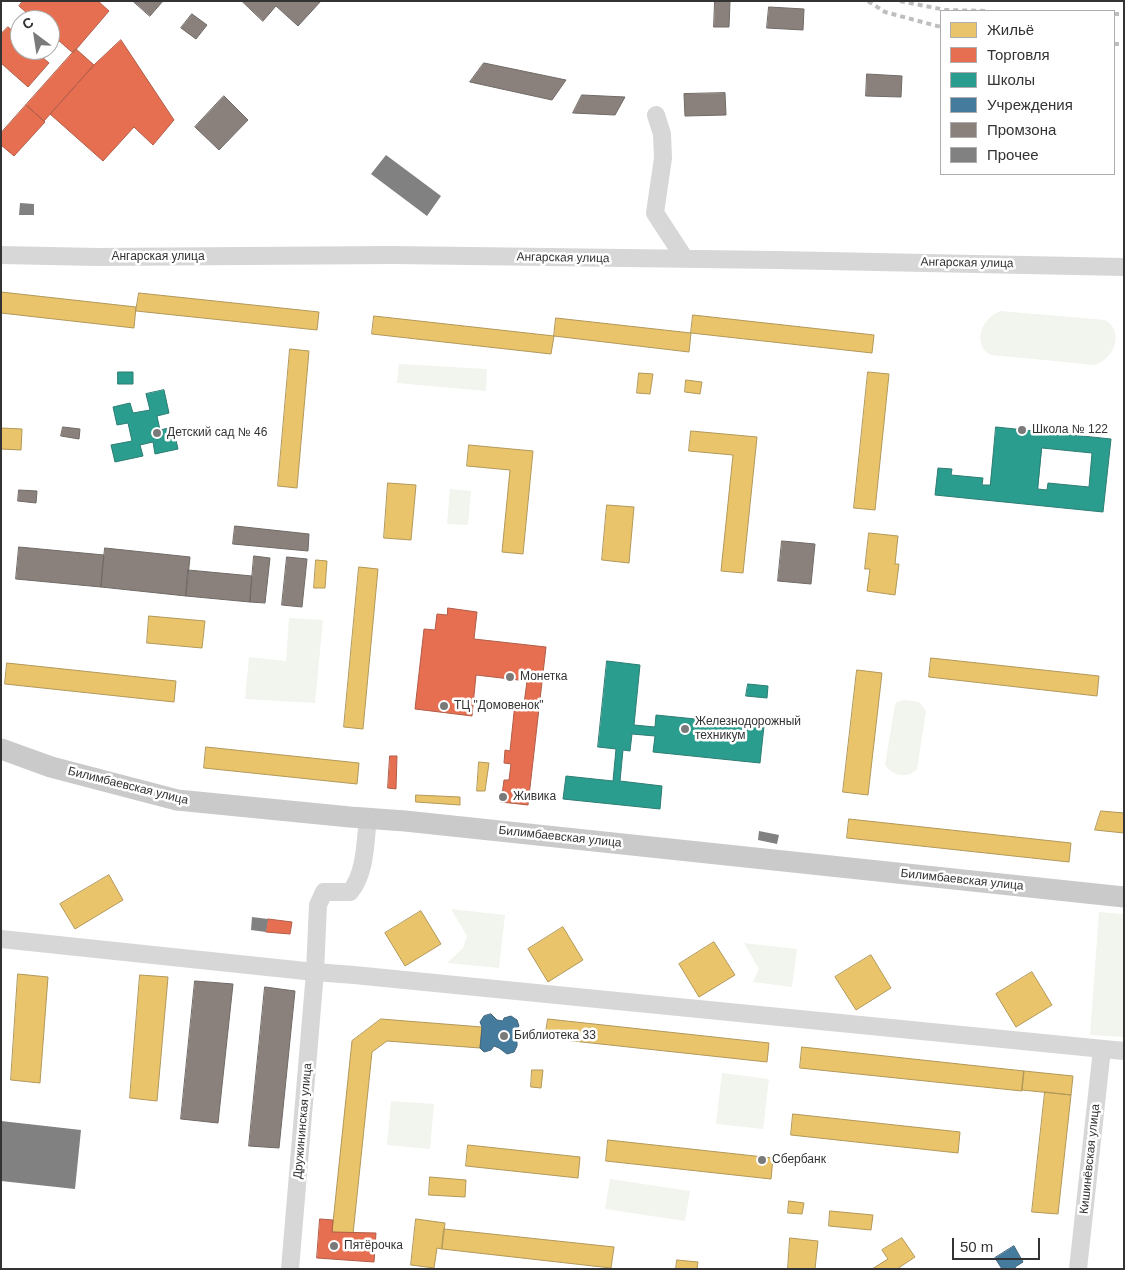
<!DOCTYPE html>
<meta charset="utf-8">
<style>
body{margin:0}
#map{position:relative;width:1125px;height:1270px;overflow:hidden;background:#fff;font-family:Arial,sans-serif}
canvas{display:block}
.frame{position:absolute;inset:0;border:2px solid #333;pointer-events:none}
.legend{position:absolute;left:940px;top:10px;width:175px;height:165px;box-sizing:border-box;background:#fff;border:1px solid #adadad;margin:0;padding:6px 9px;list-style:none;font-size:15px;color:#333}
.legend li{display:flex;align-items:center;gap:10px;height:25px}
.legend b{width:25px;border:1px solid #adadad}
.north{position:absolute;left:10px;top:10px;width:50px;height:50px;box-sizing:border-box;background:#fff;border:1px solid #adadad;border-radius:50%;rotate:329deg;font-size:14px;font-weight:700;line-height:20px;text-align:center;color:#333}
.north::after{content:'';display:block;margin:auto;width:18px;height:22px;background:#7a7a7a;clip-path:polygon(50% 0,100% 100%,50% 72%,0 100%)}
.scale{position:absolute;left:952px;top:1238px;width:88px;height:22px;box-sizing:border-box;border:2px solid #333;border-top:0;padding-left:6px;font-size:15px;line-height:18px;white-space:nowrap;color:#333;-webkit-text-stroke:4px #fff;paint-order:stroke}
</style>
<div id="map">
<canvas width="1125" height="1270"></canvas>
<div class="frame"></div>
<ul class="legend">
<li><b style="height:14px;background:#e9c46a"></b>Жильё</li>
<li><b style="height:14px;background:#e76f51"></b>Торговля</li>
<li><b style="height:14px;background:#2a9d8f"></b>Школы</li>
<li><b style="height:14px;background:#457b9d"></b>Учреждения</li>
<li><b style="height:14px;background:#8a817c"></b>Промзона</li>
<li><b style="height:14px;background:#818181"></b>Прочее</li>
</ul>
<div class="north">С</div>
<div class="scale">50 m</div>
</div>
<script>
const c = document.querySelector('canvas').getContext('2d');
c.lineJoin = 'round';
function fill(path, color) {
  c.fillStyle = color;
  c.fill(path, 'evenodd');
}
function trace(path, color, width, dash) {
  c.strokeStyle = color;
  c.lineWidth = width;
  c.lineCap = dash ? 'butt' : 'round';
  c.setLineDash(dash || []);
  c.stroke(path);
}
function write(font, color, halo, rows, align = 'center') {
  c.font = font + ' Arial,sans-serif';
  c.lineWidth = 5;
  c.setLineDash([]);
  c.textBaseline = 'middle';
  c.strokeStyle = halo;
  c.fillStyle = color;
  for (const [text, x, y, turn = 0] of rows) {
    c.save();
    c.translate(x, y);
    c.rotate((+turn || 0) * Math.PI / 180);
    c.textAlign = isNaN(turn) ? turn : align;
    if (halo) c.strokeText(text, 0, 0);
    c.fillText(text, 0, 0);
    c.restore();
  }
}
fill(new Path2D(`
 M1001,311L1105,320C1125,331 1114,359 1095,365L991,355C971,344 982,317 1001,311Z
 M399,364L487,369L486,391L397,383Z
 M450,489L471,491L468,525L447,524Z
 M289,618L323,620L315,703L245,699L249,657L286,661Z
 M904,700L919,702L926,711L917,769C909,779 892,776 885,765L895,705L897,702Z
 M451,909L505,915L499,968L447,963L463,948L467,936Z
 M1099,912L1124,914V1037L1090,1035Z
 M744,943L797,949L792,987L753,982L759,969Z
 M722,1073L769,1079L763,1129L716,1124Z
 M391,1101L434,1104L430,1149L387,1145Z
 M610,1179L690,1191L685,1221L605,1209Z`), '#f1f5ed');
const homes = new Path2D(`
 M1,292L136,307L134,328L1,313Z
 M139,293L319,312L317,330L136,311Z
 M693,315L874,335L872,353L691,333Z
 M374,316L554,336L551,354L372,334Z
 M556,318L691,333L689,352L554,336Z
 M290,349L309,351L297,488L278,486Z
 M868,372L889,374L875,510L854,508Z
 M639,373L653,374L650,394L637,393Z
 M686,380L702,382L700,394L685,392Z
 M1,428L22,429L21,450L1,449Z
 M691,431L757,437L743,573L721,571L733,455L689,451Z
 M469,445L533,451L523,554L502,552L510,470L467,466Z
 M388,483L416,485L411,540L384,538Z
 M607,505L634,507L629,563L602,560Z
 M869,533L898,536L895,564H899L895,595L867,591L870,569H865Z
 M316,560L327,561L325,588H314Z
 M359,567L378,569L363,729L344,727Z
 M149,616L205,621L202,648L147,643Z
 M931,658L1099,676L1097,696L929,677Z
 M7,663L176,681L174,702L5,684Z
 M857,670L882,673L868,795L843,792Z
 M206,747L359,763L357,784L204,768Z
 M479,762L489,763L485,791H477Z
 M416,795L460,797V805L416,802Z
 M1101,811L1124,813V833L1095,830Z
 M849,819L1071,843L1069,862L847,838Z
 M109,875L123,900L75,929L60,904Z
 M421,911L441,944L405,966L385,933Z
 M563,927L583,960L548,982L528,949Z
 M714,942L735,975L699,997L679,964Z
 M871,955L891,988L856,1010L835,977Z
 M1032,972L1052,1005L1016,1027L996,994Z
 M18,974L48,977L40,1083L11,1080Z
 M140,975L168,977L157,1101L130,1098Z
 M381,1019L482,1027L480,1048L387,1041L372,1052L353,1234L332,1232L352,1041Z
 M548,1019L769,1043L767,1062L545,1038Z
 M802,1047L1024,1071L1022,1091L800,1068Z
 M532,1070H543L541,1088L531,1087Z
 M1024,1071L1073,1076L1071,1095L1022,1090Z
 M1045,1092L1071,1095L1058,1214L1032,1212Z
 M793,1114L960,1132L958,1153L791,1135Z
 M608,1140L773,1158L771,1179L606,1161Z
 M468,1145L580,1157L578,1178L466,1166Z
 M430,1177L466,1180L465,1197L429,1195Z
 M789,1201L804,1203L802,1214L788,1213Z
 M830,1211L873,1215L871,1230L829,1226Z
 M416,1219L445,1223L442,1249L437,1248L434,1268L411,1265Z
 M444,1229L614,1247L611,1268L442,1249Z
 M790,1238L818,1241L815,1269H788Z
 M902,1238L915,1257L897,1269H872L888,1259L882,1250Z
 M677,1260L698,1262L697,1269H676Z`);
fill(homes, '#e9c46a');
trace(homes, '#b2985a', 1);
const shops = new Path2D(`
 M23,1H98L109,11L73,53L50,33V20H35L19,6Z
 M8,27L20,37V50H34L49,63L28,87L1,63V34Z
 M121,40L174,120L153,145L134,127L103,161L50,114L94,65Z
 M76,49L94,65L44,121L26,105Z
 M26,105L45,122L14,156L1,145V133Z
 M448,608L477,612L474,639L546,647L528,805L501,802L504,780H509L511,764L504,763L505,750L510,751L515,703L524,704L527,681L476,675L472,716L415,709L424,629L435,630L437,614L447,615Z
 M390,756H397L396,789L388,788Z
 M268,919L292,922L290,934L266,932Z
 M320,1219L333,1220L332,1232L376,1233L374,1262L317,1258Z`);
fill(shops, '#e76f51');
trace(shops, '#b15d48', 1);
const schools = new Path2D(`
 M118,372H133V384H118Z
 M164,390L169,413L157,416L160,430L173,427L178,449L155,454L153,442L140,445L143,456L115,462L111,445L132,441L128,423L117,425L113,407L130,403L133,413L150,410L146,394Z
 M996,427L1111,439L1103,512L935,495L938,468L952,469L951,475L983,478L982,485H990ZM1042,448L1092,453L1089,487L1048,483L1047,490L1038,489Z
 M607,661L640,665L634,725L655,727L656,715L764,726L760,763L653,752L655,736L632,734L630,751L623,750L620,781L662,786L660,809L563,799L566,776L613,781L616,749L598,747Z
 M748,684L768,686L767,698L746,696Z`);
fill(schools, '#2a9d8f');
trace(schools, '#2d7d73', 1);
const public = new Path2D(`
 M491,1014L497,1020L503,1021L504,1018L511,1016L517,1020L519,1026L513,1034V1038L517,1042V1046L514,1052L507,1054L499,1048L494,1046L491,1050L484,1052L480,1048L482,1027L480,1022L484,1016Z
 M1014,1246L1023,1262L1015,1267L1016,1269H1002L995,1258Z`);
fill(public, '#457b9d');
trace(public, '#40657d', 1);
const industry = new Path2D(`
 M133,1H163L150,16Z
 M242,1H321L298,26L276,6L263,21Z
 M715,1H730L729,27H714Z
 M769,7L804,9L803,30L767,28Z
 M192,14L207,25L196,39L181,28Z
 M484,63L566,80L552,100L470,82Z
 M867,74L902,76L901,97L866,96Z
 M725,93L726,115L685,116L684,94Z
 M582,95L625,97L615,115L573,113Z
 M224,96L248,120L219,150L195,127Z
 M63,427L80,429L79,439L61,436Z
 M19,490L37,491L36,503L18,501Z
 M235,526L309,534L308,551L233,544Z
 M782,541L815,544L811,584L778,581Z
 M19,547L104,555L101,587L16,579Z
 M105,548L190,557L186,596L101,587Z
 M254,556L270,558L265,603L250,602Z
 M287,557L307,559L302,607L282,605Z
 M188,570L252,576L250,602L186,596Z
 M195,981L233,984L218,1123L181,1119Z
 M265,987L295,991L279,1148L249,1146Z`);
fill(industry, '#8a817c');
trace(industry, '#706a66', 1);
fill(new Path2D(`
 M386,155L441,196L427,216L371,174Z
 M20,203L34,204V215H19Z
 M759,831L779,835L777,844L758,840Z
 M252,917L268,919L266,932L251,930Z
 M1,1121L81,1130L75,1189L1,1181Z`), '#818181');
trace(new Path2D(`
 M656,115L662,134L663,158L655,213L685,259
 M1,255L98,257L392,255L778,260L1124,267
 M1,939L315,972L354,975L1124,1051
 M290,1269L315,972L318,905L324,892H350C366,873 365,842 368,818
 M1078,1269L1102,1049`), '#d7d7d7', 18);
trace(new Path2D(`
 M1,749L51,767L177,800L350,817L405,821L1124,897`), '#cacaca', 21);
trace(new Path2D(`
 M868,1L885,12L941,27
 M900,1L946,10L987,11
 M1114,14H1124
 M1114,44H1124`), '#bebebe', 4, [5, 4]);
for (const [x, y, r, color] of [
 [1022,430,5,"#7a7a7a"],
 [157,433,5,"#7a7a7a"],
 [510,677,5,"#7a7a7a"],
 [444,706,5,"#7a7a7a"],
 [685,729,5,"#7a7a7a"],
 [503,797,5,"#7a7a7a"],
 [504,1036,5,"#7a7a7a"],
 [762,1160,5,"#7a7a7a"],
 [334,1246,5,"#7a7a7a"]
]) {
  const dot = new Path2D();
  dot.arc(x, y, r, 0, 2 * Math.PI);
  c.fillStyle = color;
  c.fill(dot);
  trace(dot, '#fff', 2);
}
write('12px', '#333', '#fff', [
 ["Ангарская улица",158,257],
 ["Ангарская улица",563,258,1],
 ["Ангарская улица",967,263,1],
 ["Билимбаевская улица",128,786,14],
 ["Билимбаевская улица",560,837,6],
 ["Билимбаевская улица",962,880,6],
 ["Дружининская улица",303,1121,-85],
 ["Кишинёвская улица",1090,1159,-84]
]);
write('12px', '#333', '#fff', [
 ["Школа № 122",1032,430],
 ["Детский сад № 46",167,433],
 ["Монетка",520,677],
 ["ТЦ \"Домовенок\"",454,706],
 ["Железнодорожный",695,722],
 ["техникум",695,736],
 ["Живика",513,797],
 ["Библиотека 33",514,1036],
 ["Сбербанк",772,1160],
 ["Пятёрочка",344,1246]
], 'left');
</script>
